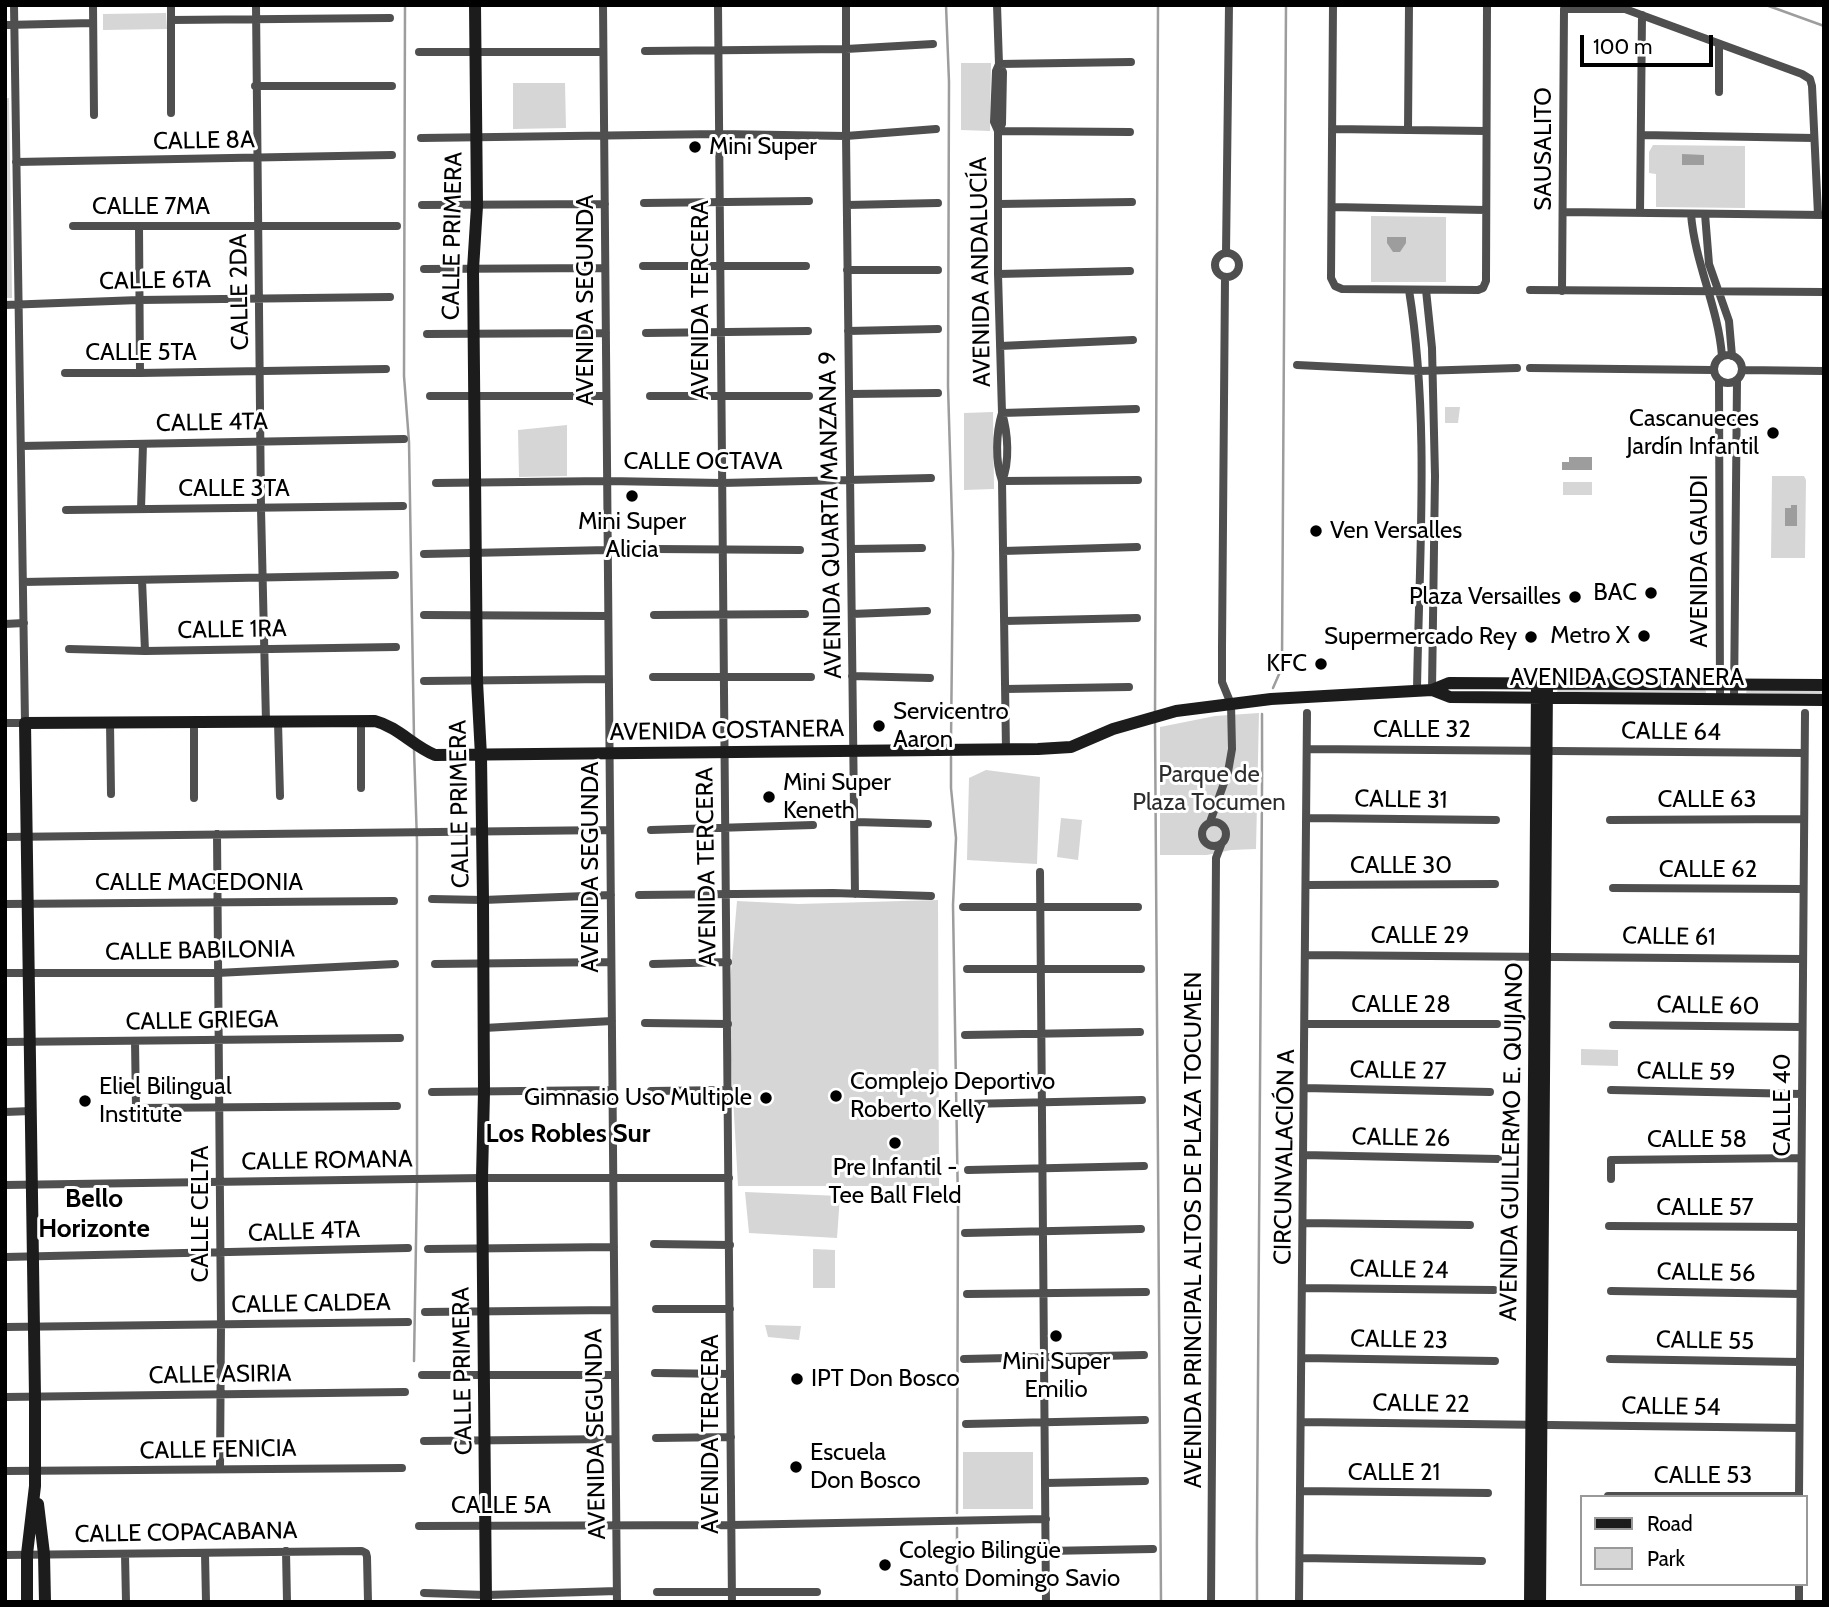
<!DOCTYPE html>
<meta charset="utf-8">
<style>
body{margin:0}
#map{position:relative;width:1829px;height:1607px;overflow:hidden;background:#fff;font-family:Cabin,sans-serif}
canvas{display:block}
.frame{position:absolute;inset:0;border:7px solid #000;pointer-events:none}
.legend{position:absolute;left:1580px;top:1495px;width:228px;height:91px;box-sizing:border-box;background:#fff;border:2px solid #999;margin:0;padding:9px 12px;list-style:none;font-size:21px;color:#000}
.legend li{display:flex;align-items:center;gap:14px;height:35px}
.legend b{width:35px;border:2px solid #999}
.scale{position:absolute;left:1580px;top:35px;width:133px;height:32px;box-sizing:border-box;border:4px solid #000;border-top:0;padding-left:9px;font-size:21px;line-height:24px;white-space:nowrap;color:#000;-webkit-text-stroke:5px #fff;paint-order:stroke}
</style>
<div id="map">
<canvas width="1829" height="1607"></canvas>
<div class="frame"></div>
<ul class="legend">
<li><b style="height:9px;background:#1c1c1c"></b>Road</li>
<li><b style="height:19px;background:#d6d6d6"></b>Park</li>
</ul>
<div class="scale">100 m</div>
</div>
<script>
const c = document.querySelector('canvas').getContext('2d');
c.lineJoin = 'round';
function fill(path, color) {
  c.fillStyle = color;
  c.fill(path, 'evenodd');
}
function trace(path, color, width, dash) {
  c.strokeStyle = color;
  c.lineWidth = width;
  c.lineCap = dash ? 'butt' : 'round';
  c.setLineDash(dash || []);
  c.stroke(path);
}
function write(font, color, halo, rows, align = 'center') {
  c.font = font + ' Cabin,sans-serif';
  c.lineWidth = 6;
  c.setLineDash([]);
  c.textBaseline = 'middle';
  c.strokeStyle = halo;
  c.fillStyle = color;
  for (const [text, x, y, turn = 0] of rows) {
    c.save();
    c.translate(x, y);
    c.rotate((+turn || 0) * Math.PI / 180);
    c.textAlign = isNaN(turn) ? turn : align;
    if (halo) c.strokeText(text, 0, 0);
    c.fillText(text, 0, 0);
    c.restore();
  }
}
fill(new Path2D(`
 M166,13L167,29L103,30V14Z
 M961,63H991L990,131L961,130Z
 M513,83H565L566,128L513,129Z
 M5,98H9L12,298H5Z
 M1653,145L1745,146V208L1656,207V174L1649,173V152Z
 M1371,216L1446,217V282H1371Z
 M1445,407H1460L1458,423H1445Z
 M993,412L994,489L964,490V413Z
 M567,425V476L519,477L518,430Z
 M1772,476H1804L1806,480L1805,558H1771Z
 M1563,482H1592V495H1563Z
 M1559,688L1704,689L1706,691V693L1558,694L1557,691Z
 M1747,690H1824V695L1746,693Z
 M1259,713L1256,849L1231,850L1207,855H1160V727L1215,716Z
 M986,770L1040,777L1037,864L967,860L969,778Z
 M1061,818L1082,820L1078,860L1057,857Z
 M938,900L939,1186H738L728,1006L737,901L798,904Z
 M1581,1049L1618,1050V1066L1581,1065Z
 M745,1192L840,1196L837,1238L749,1233Z
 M813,1249L835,1250V1288H813Z
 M765,1325L801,1326L799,1340L768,1337Z
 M963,1452H1033V1509H963Z`), '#d6d6d6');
fill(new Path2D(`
 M1682,154L1704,155V165H1682Z
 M1387,237H1406V243L1400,252H1393L1387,243Z
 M1569,457H1592V470H1562V462H1569Z
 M1791,505H1797V526H1785V508H1791Z`), '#9d9d9d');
trace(new Path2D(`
 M405,5L404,376L409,442L414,738
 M946,5L949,82L948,386L953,553L951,741
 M1766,5L1824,26
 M1273,688L1280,672L1282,659L1286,5
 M1155,713L1158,5
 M1155,723L1161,1602
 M414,749L417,842V1176
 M951,757V788L956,838L953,905L958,1206L957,1513
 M414,1361L417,1182
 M957,1602V1528
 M1257,1602C1256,1306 1263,1010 1262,714`), '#9d9d9d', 2.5);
trace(new Path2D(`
 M93,5L94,115
 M256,5L261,509L266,722
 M603,5L617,1602
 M718,5L732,1602
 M846,5V136L855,894
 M997,5L999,64L1003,72L1002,124L998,131
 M1333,5L1331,278L1335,286L1342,289L1478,290L1483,288L1486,281L1487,5
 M171,20L390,18
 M5,25L93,23
 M645,51L846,49L933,44
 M419,52H603
 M999,64L996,71L994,122L998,131V274L1002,413C1008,433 1010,462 1002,481
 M999,64L1131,62
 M255,86H392
 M1719,92V44
 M171,113V5
 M1332,129L1486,131
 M1408,130L1409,5
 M998,131L1130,132
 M1641,135L1814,138
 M421,138L719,134L846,136L936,129
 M16,162L392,155
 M644,203L809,201
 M999,204L1132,202
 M422,205L605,204
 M847,205L938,203
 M1332,207L1486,210
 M1563,212L1824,215
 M1640,213L1642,15
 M1691,214C1695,264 1718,306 1722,356
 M1705,214L1709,264L1729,321L1732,356
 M73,226H397
 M139,226L140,373
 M1215 265a12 12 0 1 1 24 0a12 12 0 1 1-24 0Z
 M1226,253L1229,5
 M643,266H806
 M424,269L605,268
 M847,270H938
 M998,274L1130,271
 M1409,290C1430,421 1419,557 1417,690
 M1426,290L1432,348L1435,476L1432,690
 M1530,290L1824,292
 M1562,291L1564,9H1625L1802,74L1810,79L1812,86L1818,215
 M5,305L139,300L390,297
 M848,331L938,329
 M646,333L808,331
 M427,334L606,333
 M1000,346L1133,340
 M1714 369a14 14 0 1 1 28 0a14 14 0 1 1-28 0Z
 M1297,365L1419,371L1517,368
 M1530,368L1713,370
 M1742,370L1824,371
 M65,373H140L386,369
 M1719,380L1720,699
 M850,394L938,393
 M430,396H606
 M650,396H809
 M1002,413C996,433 995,461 1002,481L1006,750
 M1002,413L1136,409
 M21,446L404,439
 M1002,481L1138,480
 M436,483L607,481L722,483L931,478
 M141,509L143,444
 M66,510L403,506
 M655,549L800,550
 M851,549L922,548
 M1003,551L1137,547
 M424,554L608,550
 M142,580L145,651
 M23,582L395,575
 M852,614L927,611
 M424,615L608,616
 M654,615L805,614
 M1004,621L1137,618
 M5,624L24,623
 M69,649L145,651L396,647
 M852,676L930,678
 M653,677H811
 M424,681L609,679
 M1005,689L1129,687
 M1734,700L1737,381
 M361,720V788
 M194,722V798
 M278,722L280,796
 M5,723H25L14,5
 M110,723L111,794
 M1307,749L1804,753
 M1306,818L1496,820
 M1610,820L1804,819
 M1202 834a12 12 0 1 1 24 0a12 12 0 1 1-24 0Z
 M855,822L928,824
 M1210,822L1228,772L1232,749L1231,704L1222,682V647L1225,278
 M651,830L813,825
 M217,834L221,1324L220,1469
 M5,837L610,830
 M1040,872L1046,1602
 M1307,885L1495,884
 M1613,888L1803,889
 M639,895L833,893L931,896
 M432,899L483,900L611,895
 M5,904L394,901
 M963,907H1138
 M1305,955L1803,959
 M435,964L611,962
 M653,964L728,962
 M967,969H1141
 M5,973H217L395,964
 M645,1023L728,1024
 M1305,1024H1497
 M1613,1025L1802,1027
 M484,1028L612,1021
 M965,1035L1140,1032
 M135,1041L136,1108L397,1106
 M5,1042L400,1038
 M1304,1088L1490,1092
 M1611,1090L1802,1094
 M651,1091L729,1090
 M432,1092L612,1090
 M968,1104L1142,1100
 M5,1112L31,1111
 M1303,1155L1498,1159
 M968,1170L1144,1166
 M1611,1179V1160L1801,1158
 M5,1185L482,1178H729
 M1303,1223L1470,1225
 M1609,1226L1801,1227
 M965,1233L1141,1229
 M654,1244L730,1245
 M428,1249L614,1247
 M5,1257L408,1248
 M1303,1288L1494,1290
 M1611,1291L1800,1294
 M967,1294L1146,1292
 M656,1309H730
 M425,1312L614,1310
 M5,1327L408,1322
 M1303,1358L1495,1361
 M964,1359L1144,1355
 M1610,1359L1800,1362
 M655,1373L730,1374
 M422,1375H615
 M5,1397L405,1392
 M1301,1422L1799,1428
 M966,1424L1145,1420
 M656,1438L731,1437
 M424,1441L615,1439
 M5,1471L402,1468
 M1045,1483L1145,1481
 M1300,1491L1488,1493
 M1608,1496H1799
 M1799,1497L1805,713
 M419,1526L731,1525L1046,1519
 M286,1551L287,1602
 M1046,1551L1153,1549
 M205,1553L206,1602
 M125,1554L126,1602
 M5,1555L362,1551L366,1553L367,1557L368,1602
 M1300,1558L1482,1561
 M1799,1584V1602
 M657,1592H817
 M424,1593L486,1595L617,1591
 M1211,1602L1216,858L1221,845
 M1299,1602L1307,713`), '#4f4f4f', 8);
trace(new Path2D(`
 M475,5L477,206L473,269L477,681L481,756L483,900L484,1092L482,1178L486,1602
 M1432,690L1450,697L1824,700
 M38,1504L44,1554L45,1602
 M27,1602V1554L35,1486V1397L25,723L375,721C398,727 413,746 435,755L1038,749L1071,747L1113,729L1176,711L1271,699L1432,690L1449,683L1824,685
 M1530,1602L1537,684
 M1540,1602L1547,684`), '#1c1c1c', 12);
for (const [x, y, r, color] of [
 [695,147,7,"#000"],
 [1773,433,7,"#000"],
 [632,496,7,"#000"],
 [1316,531,7,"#000"],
 [1651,593,7,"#000"],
 [1575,597,7,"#000"],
 [1644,636,7,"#000"],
 [1531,637,7,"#000"],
 [1321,664,7,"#000"],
 [879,726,7,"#000"],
 [769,797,7,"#000"],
 [836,1096,7,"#000"],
 [766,1098,7,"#000"],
 [85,1101,7,"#000"],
 [895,1143,7,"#000"],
 [1056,1336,7,"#000"],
 [797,1379,7,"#000"],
 [796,1467,7,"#000"],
 [885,1565,7,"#000"]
]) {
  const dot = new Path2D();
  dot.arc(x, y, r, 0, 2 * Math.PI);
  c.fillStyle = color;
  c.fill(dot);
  trace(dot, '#fff', 2.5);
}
write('24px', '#000', '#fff', [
 ["CALLE 8A",204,141,-1],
 ["SAUSALITO",1544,149,-90],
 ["CALLE 7MA",151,207],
 ["CALLE PRIMERA",453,236,-89],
 ["AVENIDA ANDALUCÍA",981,272,-91],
 ["CALLE 6TA",155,281,-1],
 ["CALLE 2DA",240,292,-91],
 ["AVENIDA SEGUNDA",586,300,-90],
 ["AVENIDA TERCERA",701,300,-90],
 ["CALLE 5TA",141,353],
 ["CALLE 4TA",212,423,-1],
 ["CALLE OCTAVA",703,462],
 ["CALLE 3TA",234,489],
 ["AVENIDA QUARTA MANZANA 9",831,515,-91],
 ["AVENIDA GAUDI",1700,561,-90],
 ["CALLE 1RA",232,630,-1],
 ["AVENIDA COSTANERA",1627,678],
 ["CALLE 32",1422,730],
 ["AVENIDA COSTANERA",727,731,-1],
 ["CALLE 64",1671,732,1],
 ["CALLE 31",1401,800,1],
 ["CALLE 63",1707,800],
 ["CALLE PRIMERA",460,804,-91],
 ["CALLE 30",1401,866],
 ["AVENIDA SEGUNDA",591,867,-90],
 ["AVENIDA TERCERA",707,867,-91],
 ["CALLE 62",1708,870],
 ["CALLE MACEDONIA",199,883],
 ["CALLE 29",1420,936],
 ["CALLE 61",1669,937,1],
 ["CALLE BABILONIA",200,951,-1],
 ["CALLE 28",1401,1005],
 ["CALLE 60",1708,1006,1],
 ["CALLE GRIEGA",202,1021,-1],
 ["CALLE 27",1398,1071,1],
 ["CALLE 59",1686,1072,1],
 ["CALLE 40",1783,1105,-90],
 ["CALLE 26",1401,1138,1],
 ["CALLE 58",1697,1140],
 ["AVENIDA GUILLERMO E. QUIJANO",1512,1142,-89],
 ["CIRCUNVALACIÓN A",1285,1157,-89],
 ["CALLE ROMANA",327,1161,-1],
 ["CALLE 57",1705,1208],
 ["CALLE CELTA",201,1214,-90],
 ["AVENIDA PRINCIPAL ALTOS DE PLAZA TOCUMEN",1194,1230,-90],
 ["CALLE 4TA",304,1232,-2],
 ["CALLE 24",1399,1270,1],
 ["CALLE 56",1706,1273,1],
 ["CALLE CALDEA",311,1304,-1],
 ["CALLE 23",1399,1340,1],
 ["CALLE 55",1705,1341,1],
 ["CALLE PRIMERA",463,1371,-91],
 ["CALLE ASIRIA",220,1375,-1],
 ["CALLE 22",1421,1404,1],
 ["CALLE 54",1671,1407,1],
 ["AVENIDA SEGUNDA",596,1434,-91],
 ["AVENIDA TERCERA",711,1434,-90],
 ["CALLE FENICIA",218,1450,-1],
 ["CALLE 21",1394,1473],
 ["CALLE 53",1703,1476],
 ["CALLE 5A",501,1506],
 ["CALLE COPACABANA",186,1533,-1]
]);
write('24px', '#000', '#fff', [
 ["Mini Super",709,147],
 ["Cascanueces",1759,419,"right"],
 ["Jardín Infantil",1759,447,"right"],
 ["Mini Super",632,522,"center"],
 ["Alicia",632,550,"center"],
 ["Ven Versalles",1330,531],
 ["BAC",1637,593,"right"],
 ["Plaza Versailles",1561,597,"right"],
 ["Metro X",1630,636,"right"],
 ["Supermercado Rey",1517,637,"right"],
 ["KFC",1307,664,"right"],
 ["Servicentro",893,712],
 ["Aaron",893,740],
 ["Mini Super",783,783],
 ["Keneth",783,811],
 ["Complejo Deportivo",850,1082],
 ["Roberto Kelly",850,1110],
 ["Eliel Bilingual",99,1087],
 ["Institute",99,1115],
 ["Gimnasio Uso Multiple",752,1098,"right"],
 ["Pre Infantil -",895,1168,"center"],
 ["Tee Ball FIeld",895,1196,"center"],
 ["Mini Super",1056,1362,"center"],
 ["Emilio",1056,1390,"center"],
 ["IPT Don Bosco",811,1379],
 ["Escuela",810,1453],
 ["Don Bosco",810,1481],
 ["Colegio Bilingüe",899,1551],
 ["Santo Domingo Savio",899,1579]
], 'left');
write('24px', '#2d2d2d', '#fff', [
 ["Parque de",1209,775],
 ["Plaza Tocumen",1209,803]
]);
write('bold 26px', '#000', '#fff', [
 ["Los Robles Sur",568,1134],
 ["Bello",94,1199],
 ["Horizonte",94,1229]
]);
</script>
